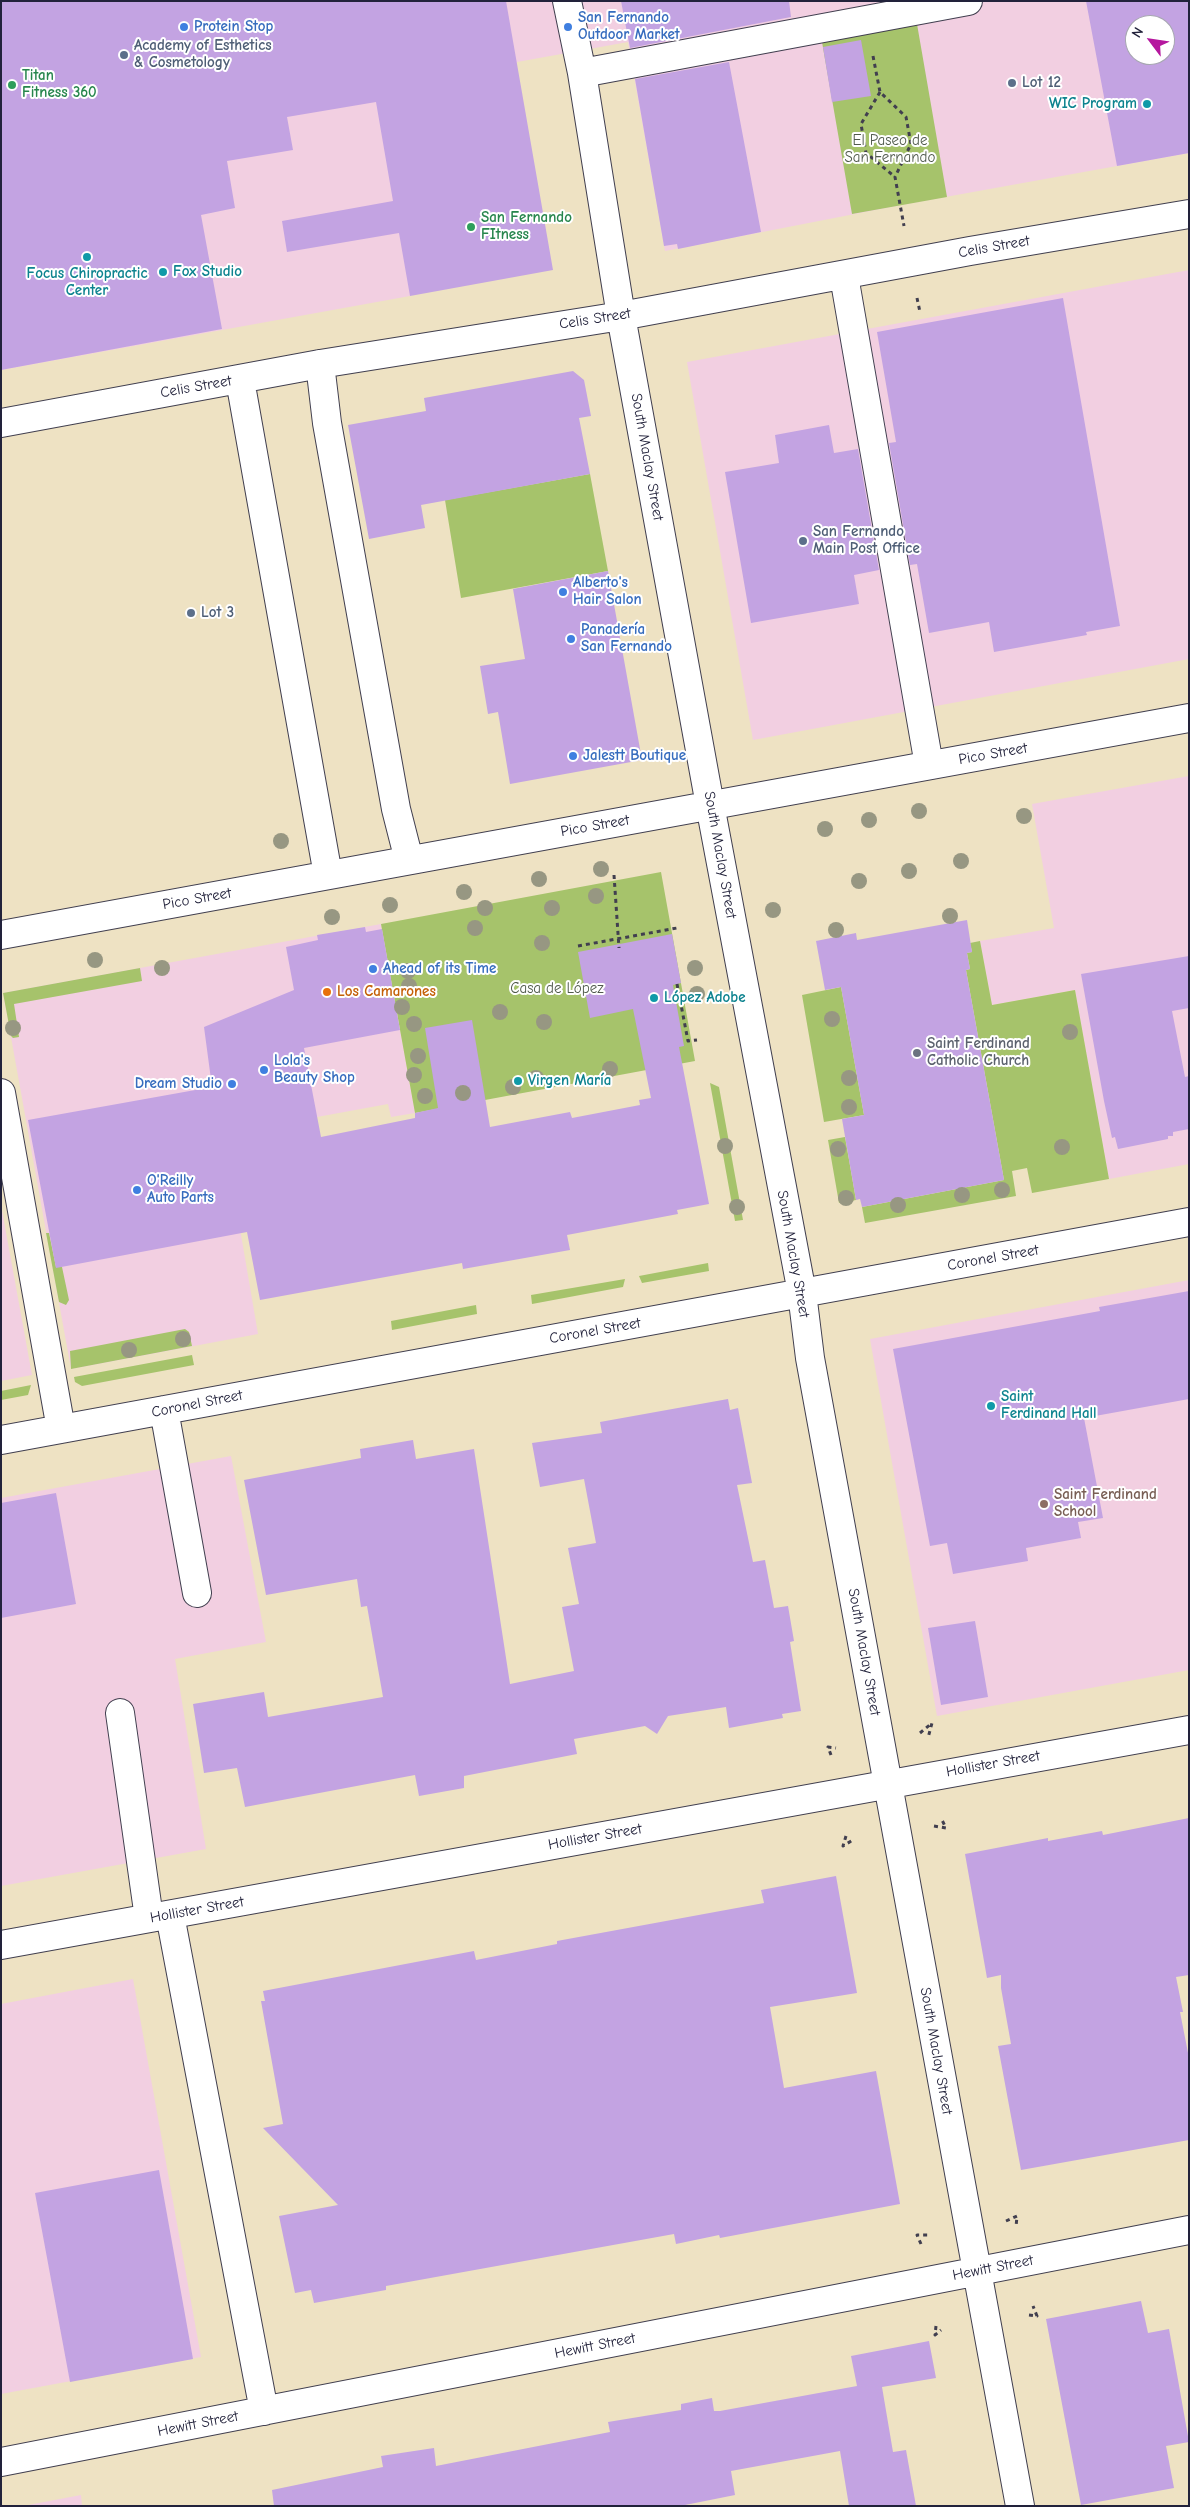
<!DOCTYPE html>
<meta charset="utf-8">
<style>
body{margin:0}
#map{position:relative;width:1190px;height:2507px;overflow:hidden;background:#eee2c3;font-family:"Comic Neue",sans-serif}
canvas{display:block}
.frame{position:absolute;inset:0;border:2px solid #22223b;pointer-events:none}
.north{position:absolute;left:1125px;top:15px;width:50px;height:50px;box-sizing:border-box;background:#fff;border:1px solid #a7a7b1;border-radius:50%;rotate:301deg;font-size:14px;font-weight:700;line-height:20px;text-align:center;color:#22223b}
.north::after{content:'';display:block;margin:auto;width:18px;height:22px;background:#b5179e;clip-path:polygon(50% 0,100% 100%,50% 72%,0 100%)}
</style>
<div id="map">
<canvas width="1190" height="2507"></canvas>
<div class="frame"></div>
<div class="north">N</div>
</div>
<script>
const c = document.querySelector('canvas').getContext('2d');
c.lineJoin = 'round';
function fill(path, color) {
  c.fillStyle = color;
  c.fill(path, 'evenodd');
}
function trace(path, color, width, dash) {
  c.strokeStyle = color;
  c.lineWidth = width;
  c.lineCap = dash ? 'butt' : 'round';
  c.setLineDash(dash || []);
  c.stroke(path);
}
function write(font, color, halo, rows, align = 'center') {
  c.font = font + ' "Comic Neue",sans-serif';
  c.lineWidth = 4;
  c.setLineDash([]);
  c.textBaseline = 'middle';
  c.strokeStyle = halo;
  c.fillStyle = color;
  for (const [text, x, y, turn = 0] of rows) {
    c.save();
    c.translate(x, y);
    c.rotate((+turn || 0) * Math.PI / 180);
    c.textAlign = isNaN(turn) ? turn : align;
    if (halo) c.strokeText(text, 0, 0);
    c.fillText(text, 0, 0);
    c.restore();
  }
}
fill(new Path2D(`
 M1,1H1189V153L901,205L665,251L628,42L517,62L410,296L1,370ZM1135,25H1165V55H1135Z
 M1189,270V659L753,740L687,362Z
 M1189,776V1164L1109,1179L1075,990L992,1005L980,941L1054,928L1032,804Z
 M381,924L415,1113L391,1117L388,1104L317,1117L226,1147L258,1334L71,1369L3,993Z
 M1,1205L32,1375L1,1381Z
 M1189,1280V1670L937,1716L870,1339Z
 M231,1456L266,1642L175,1659L206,1849L1,1886V1498Z
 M133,1979L201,2357L1,2394V2004Z
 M81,2495L82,2506H23Z`), '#f2cfe1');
fill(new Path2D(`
 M917,24L947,197L852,214L822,42Z
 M590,474L608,571L461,598L445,500Z
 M661,872L695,1061L415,1113L381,924Z
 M980,941L992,1005L1075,990L1109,1179L1032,1193L1027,1168L1012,1171L1016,1196L865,1223L862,1207L1004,1180L966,970L970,969L967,953L972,952L970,943Z
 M140,968L142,981L14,1004L19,1037L13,1038L11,1036L3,993Z
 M841,987L864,1115L824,1122L802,995Z
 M710,1083L719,1087L743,1220L735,1221Z
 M845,1137L856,1200L839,1203L828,1140Z
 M46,1233H49L56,1267H62L69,1300L66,1305L59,1302Z
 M708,1263L709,1271L642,1283L639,1276Z
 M625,1279L623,1287L532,1304L531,1295Z
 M476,1305L477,1314L392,1330L391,1321Z
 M185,1329L189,1332L192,1346L71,1369L70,1351Z
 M192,1355L194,1365L82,1386L75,1382L74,1377Z
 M31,1385L28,1395L1,1400V1391Z`), '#a6c36b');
fill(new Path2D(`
 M1,1H506L553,270L410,296L399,233L287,252L282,221L393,201L376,102L287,117L293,150L227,161L235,208L201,215L222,329L1,370Z
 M621,1H789L791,17L630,48Z
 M1086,1H1189V153L1117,166ZM1135,25H1165V55H1135Z
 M861,40L871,96L832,102L823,47Z
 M729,62L761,232L678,249L677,244L664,246L635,79Z
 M1063,298L1120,626L1086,632L1087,635L994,652L989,622L929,633L917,564L910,565L889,443L896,442L877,332Z
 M573,371L584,380L591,416L579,418L590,474L421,505L425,528L369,539L348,425L426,411L424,398Z
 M829,425L834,453L858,449L879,570L854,575L859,604L751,623L725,472L779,463L775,435Z
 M608,571L642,760L510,784L498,712L488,714L480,666L525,659L513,589Z
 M967,920L972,952L967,953L970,969L966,970L1004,1180L862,1207L860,1199L856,1200L842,1119L864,1115L841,987L825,990L816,941L856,933L857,940Z
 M365,927L366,932L382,929L400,1030L304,1048L321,1137L415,1118V1113L438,1108L425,1028L472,1020L490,1127L570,1112L572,1118L640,1105L639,1100L651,1098L633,1009L590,1018L578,952L672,934L681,983L673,985L684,1046L679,1047L709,1204L677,1210L678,1214L567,1235L570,1250L463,1269L462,1263L260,1300L247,1232L56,1268L28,1120L212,1087L204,1027L294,990L286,947L318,940L317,935Z
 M1189,956V1008L1172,1011L1185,1077L1189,1076V1129L1173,1132V1136H1168V1139L1118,1149L1115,1137L1112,1138L1104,1101L1081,974Z
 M1189,1291V1399L1084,1418L1103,1518L1078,1522L1081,1538L1026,1548L1028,1561L953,1574L947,1543L930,1546L893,1349L1100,1311L1099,1307Z
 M728,1399L730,1410L738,1408L752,1483L737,1485L753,1562L765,1560L774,1608L788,1606L794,1641L790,1642L801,1711L782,1714L783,1718L729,1728L726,1707L668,1716L657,1734L645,1726L574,1739L577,1754L464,1776V1788L419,1796L415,1775L245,1807L237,1768L204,1773L193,1704L264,1692L268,1717L383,1697L367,1606L361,1607L357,1579L266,1595L244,1480L361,1458L360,1449L413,1440L416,1459L474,1449L510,1684L574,1671L562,1607L579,1604L568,1548L596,1543L584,1479L540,1487L532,1443L602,1433L600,1422Z
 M56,1493L76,1604L1,1618V1503Z
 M975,1621L988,1697L941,1705L928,1628Z
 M1189,1818V1975L1176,1977L1183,2012H1180L1189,2058V2140L1021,2170L998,2046L1011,2044L1001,1988V1975L987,1978L965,1854L1048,1838V1841L1102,1831L1103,1835Z
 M836,1876L857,1993L770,2007L784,2088L876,2071L900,2204L720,2238L719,2235L676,2244L674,2234L386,2286V2290L314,2303L311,2290L295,2293L279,2216L338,2205L263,2128L283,2124L261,2001H265L263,1991L474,1951L476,1960L557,1944V1941L764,1903L761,1890Z
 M159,2170L193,2359L70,2382L35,2193Z
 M1141,2301L1148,2333L1169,2329L1189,2442L1166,2446L1174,2488L1081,2505L1046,2319Z
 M929,2341L936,2378L882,2387L893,2452L906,2450L916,2506H849L840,2451L731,2471L735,2495L680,2506H274L272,2490L383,2467L381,2456L434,2448L436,2466L610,2432L608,2422L681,2410V2404L712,2398L714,2411H720L857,2386L851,2356Z`), '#c3a3e2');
const minor = new Path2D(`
 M567,1L582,73L621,316L710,805L802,1293L810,1358L1020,2506
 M582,73L968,1
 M844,276L929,765
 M320,364L327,423L396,809L409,860
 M240,380L328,875
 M1,423L320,364L621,316L970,251L1189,214
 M1,935L1189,718
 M1,1093L61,1429
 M164,1410L197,1593
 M1,1440L1189,1222
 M120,1713L149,1918
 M170,1915L264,2411
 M1,1945L1189,1730
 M1,2462L1189,2230`);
trace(minor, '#413f4f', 30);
trace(new Path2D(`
 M873,56L880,92L906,117L911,144L895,177L904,226
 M880,92L861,124L866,153L895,177
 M917,298L920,312
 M614,875L619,948
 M578,946L677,928
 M677,984L688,1041L697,1040
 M920,1733L932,1723L928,1738
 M831,1755L828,1747L836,1748
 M934,1826L946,1828L941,1818
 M846,1836L843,1846L853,1840
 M1006,2221L1017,2216L1016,2227
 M921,2244L917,2235H929
 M1029,2315L1037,2316L1033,2306
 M936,2326L935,2335L941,2330`), '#413f4f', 3, [4, 4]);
trace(minor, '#fff', 28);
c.fillStyle = '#979782';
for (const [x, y] of [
 [919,811],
 [1024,816],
 [869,820],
 [825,829],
 [281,841],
 [961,861],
 [601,869],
 [909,871],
 [539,879],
 [859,881],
 [464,892],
 [596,896],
 [390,905],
 [485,908],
 [552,908],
 [773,910],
 [950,916],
 [332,917],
 [475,928],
 [836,930],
 [542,943],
 [95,960],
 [162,968],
 [695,968],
 [408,971],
 [409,986],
 [697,994],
 [402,1007],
 [500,1012],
 [832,1019],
 [544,1022],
 [414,1024],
 [13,1028],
 [1070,1032],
 [418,1056],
 [610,1069],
 [414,1075],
 [536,1078],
 [849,1078],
 [513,1087],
 [463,1093],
 [425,1096],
 [849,1107],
 [725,1146],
 [1062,1147],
 [838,1149],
 [1002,1190],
 [962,1195],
 [846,1198],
 [898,1205],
 [737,1207],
 [183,1339],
 [129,1350]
]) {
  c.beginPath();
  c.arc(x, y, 8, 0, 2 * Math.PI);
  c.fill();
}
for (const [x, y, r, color] of [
 [184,27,5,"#3f7fe0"],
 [568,27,5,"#3f7fe0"],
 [124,55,5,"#5c6f8a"],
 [1012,83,5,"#5c6f8a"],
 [12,85,5,"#2e9e5b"],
 [1147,104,5,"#0f9aa8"],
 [471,227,5,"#2e9e5b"],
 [87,257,5,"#0f9aa8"],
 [163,272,5,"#0f9aa8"],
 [803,541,5,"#5c6f8a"],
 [563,592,5,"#3f7fe0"],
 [191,613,5,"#5c6f8a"],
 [571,639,5,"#3f7fe0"],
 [573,756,5,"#3f7fe0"],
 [373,969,5,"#3f7fe0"],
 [327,992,5,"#e8710a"],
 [654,998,5,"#0f9aa8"],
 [917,1053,5,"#6b7280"],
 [264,1070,5,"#3f7fe0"],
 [518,1081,5,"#0f9aa8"],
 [232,1084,5,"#3f7fe0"],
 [137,1190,5,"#3f7fe0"],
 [991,1406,5,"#0f9aa8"],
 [1044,1504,5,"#8d6e63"]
]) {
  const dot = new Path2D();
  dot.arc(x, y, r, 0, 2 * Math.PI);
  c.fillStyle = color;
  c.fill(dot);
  trace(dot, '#fff', 2);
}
write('bold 15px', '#366cbe', '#fff', [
 ["San Fernando",578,18],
 ["Outdoor Market",578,35],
 ["Protein Stop",194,27],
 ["Alberto's",573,583],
 ["Hair Salon",573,600],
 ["Panadería",581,630],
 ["San Fernando",581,647],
 ["Jalestt Boutique",583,756],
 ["Ahead of its Time",383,969],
 ["Lola's",274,1061],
 ["Beauty Shop",274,1078],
 ["Dream Studio",222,1084,"right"],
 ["O'Reilly",147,1181],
 ["Auto Parts",147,1198]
], 'left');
write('bold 15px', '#4e5e75', '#fff', [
 ["Academy of Esthetics",134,46],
 ["& Cosmetology",134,63],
 ["Lot 12",1022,83],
 ["San Fernando",813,532],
 ["Main Post Office",813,549],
 ["Lot 3",201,613]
], 'left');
write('bold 15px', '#27864d', '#fff', [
 ["Titan",22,76],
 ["Fitness 360",22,93],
 ["San Fernando",481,218],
 ["FItness",481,235]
], 'left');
write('bold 15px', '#0d838f', '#fff', [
 ["WIC Program",1137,104,"right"],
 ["Fox Studio",173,272],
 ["Focus Chiropractic",87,274,"center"],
 ["Center",87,291,"center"],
 ["López Adobe",664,998],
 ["Virgen María",528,1081],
 ["Saint",1001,1397],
 ["Ferdinand Hall",1001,1414]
], 'left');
write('15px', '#505a4c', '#fff', [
 ["El Paseo de",890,141],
 ["San Fernando",890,158],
 ["Casa de López",557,989]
]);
write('15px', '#22223b', '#fff', [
 ["Celis Street",994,247,-10],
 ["Celis Street",595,319,-9],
 ["Celis Street",196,387,-10],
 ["South Maclay Street",647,457,80],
 ["Pico Street",993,754,-10],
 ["Pico Street",595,826,-10],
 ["South Maclay Street",720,855,80],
 ["Pico Street",197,899,-10],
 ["South Maclay Street",793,1254,80],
 ["Coronel Street",993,1258,-10],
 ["Coronel Street",595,1331,-10],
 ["Coronel Street",197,1404,-11],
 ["South Maclay Street",864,1652,80],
 ["Hollister Street",993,1764,-10],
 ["Hollister Street",595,1837,-10],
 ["Hollister Street",197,1910,-10],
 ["South Maclay Street",936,2051,80],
 ["Hewitt Street",993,2268,-11],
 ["Hewitt Street",595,2346,-11],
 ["Hewitt Street",198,2424,-11]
]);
write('bold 15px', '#c56008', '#fff', [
 ["Los Camarones",337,992]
], 'left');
write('bold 15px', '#5b616d', '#fff', [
 ["Saint Ferdinand",927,1044],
 ["Catholic Church",927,1061]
], 'left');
write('bold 15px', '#785e54', '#fff', [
 ["Saint Ferdinand",1054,1495],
 ["School",1054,1512]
], 'left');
</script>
